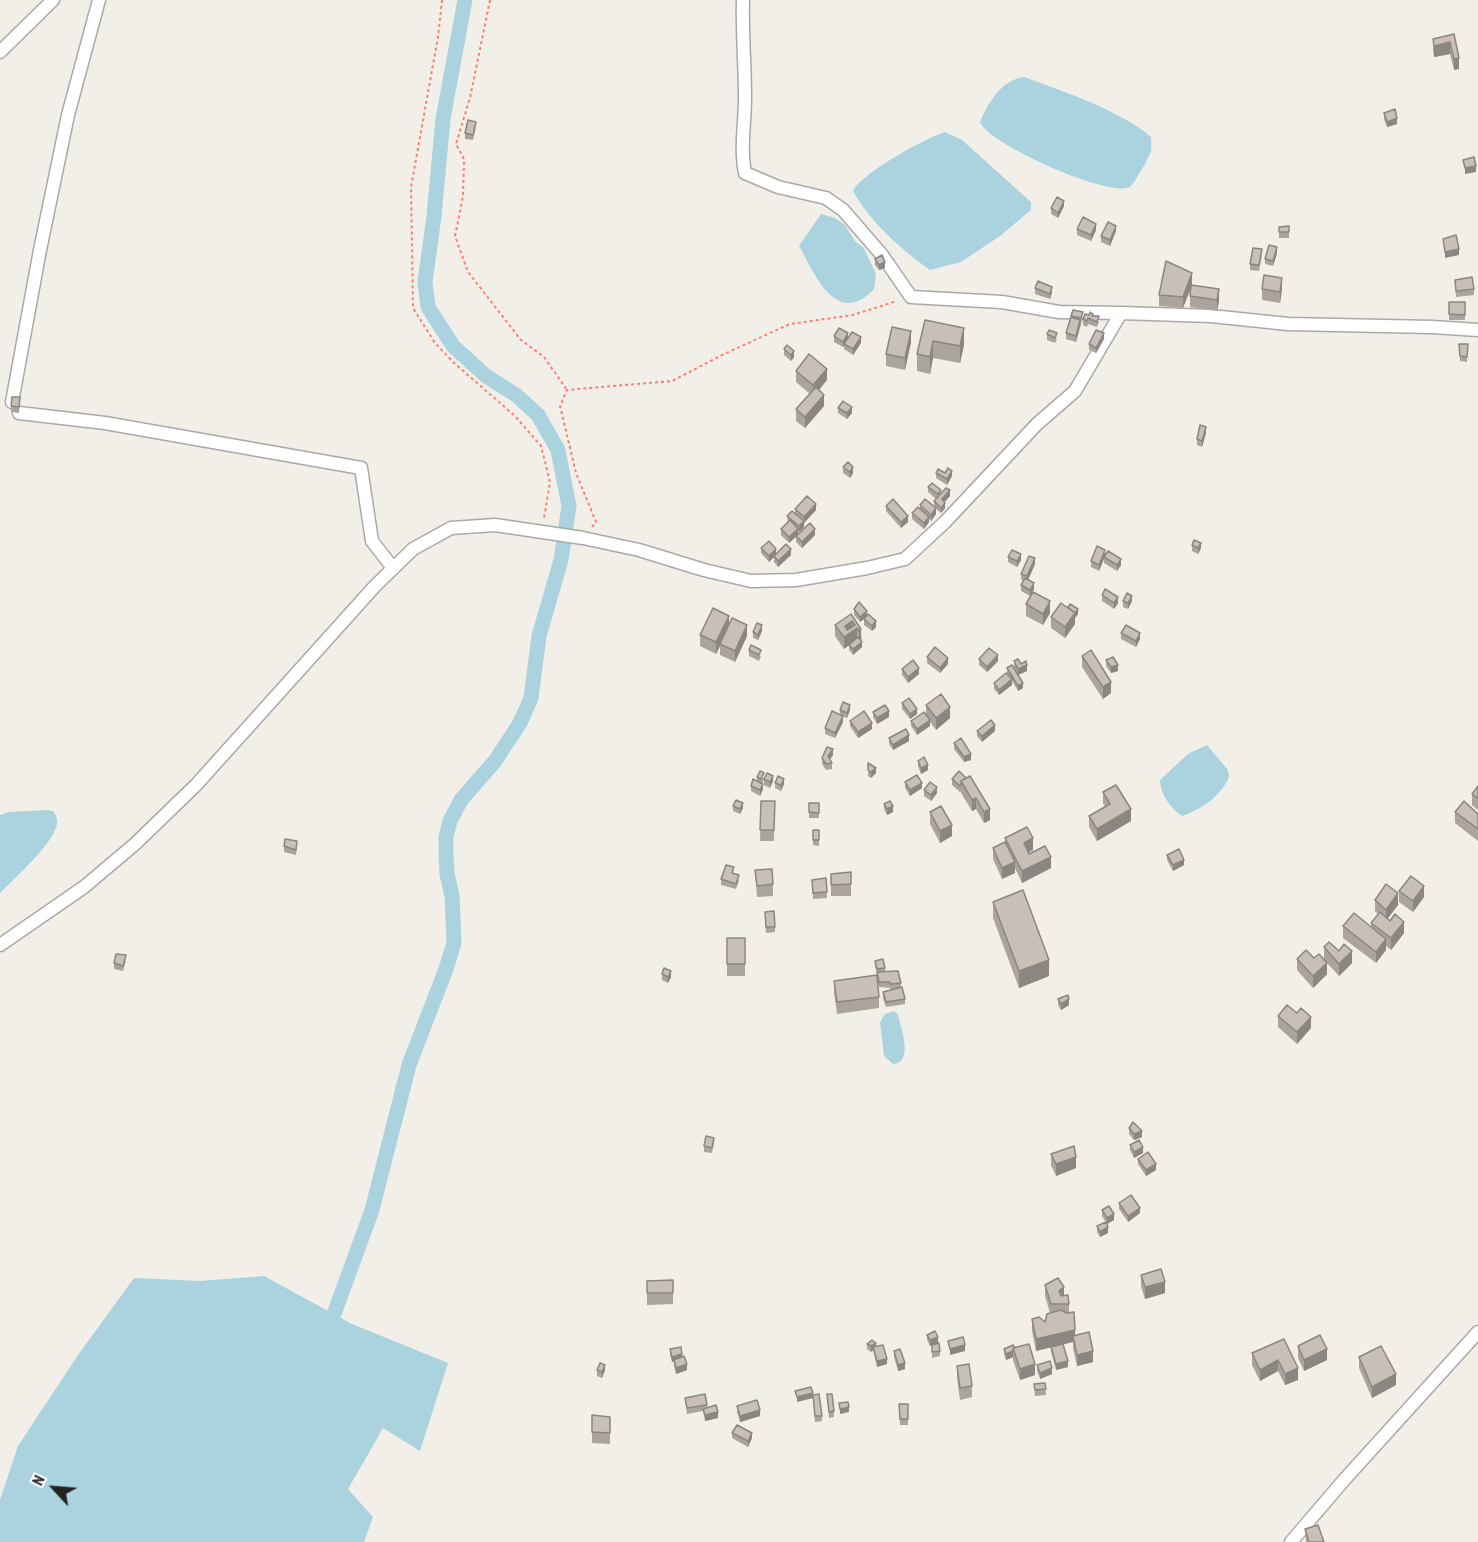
<!DOCTYPE html>
<style>
body{margin:0}
#map{position:relative;width:1478px;height:1542px;overflow:hidden;background:#f2efe9;font-family:"PT Sans Narrow",sans-serif}
canvas{display:block}
.north{position:absolute;left:24px;top:1458px;width:60px;height:60px;-webkit-text-stroke:4px #fff;paint-order:stroke;rotate:296deg;font-size:16px;font-weight:700;line-height:24px;text-align:center;color:#222}
.north::after{content:'';display:block;margin:auto;width:21px;height:27px;background:#222;clip-path:polygon(50% 0,100% 100%,50% 72%,0 100%)}
</style>
<div id="map">
<canvas width="1478" height="1542"></canvas>
<div class="north">N</div>
</div>
<script>
const c = document.querySelector('canvas').getContext('2d');
c.lineJoin = 'round';
function fill(path, color) {
  c.fillStyle = color;
  c.fill(path, 'evenodd');
}
function trace(path, color, width, dash) {
  c.strokeStyle = color;
  c.lineWidth = width;
  c.lineCap = dash ? 'butt' : 'round';
  c.setLineDash(dash || []);
  c.stroke(path);
}
fill(new Path2D(`
 M1024,77C1062,91 1122,111 1151,137C1151,141 1152,146 1151,151C1150,156 1134,184 1130,187C1109,198 988,144 980,122C988,103 1001,80 1024,77Z
 M945,132L962,140L1022,194L1031,202V210L1000,236L961,262L930,270C901,249 871,223 853,191C862,173 925,138 945,132Z
 M821,214L835,218L845,225L855,241L864,248L876,274L874,289C836,329 815,274 799,246Z
 M1207,745L1228,770L1229,777C1220,797 1202,809 1182,816C1171,809 1160,793 1160,780L1188,754Z
 M48,810L53,811C56,815 58,819 57,824C54,843 14,879 0,893V815L9,812Z
 M894,1011L898,1015C901,1028 914,1063 893,1064L884,1056L880,1022L885,1014Z
 M264,1276L352,1324L448,1363L420,1451L383,1428L348,1489L373,1517L364,1542H0V1500L18,1446L78,1355L134,1278L200,1281Z`), '#aad3df');
trace(new Path2D(`
 M327,1333L372,1210L409,1065L446,969L454,943L452,896L447,874L446,855V837L450,821L461,800L495,761L520,723L531,698L539,636L561,560L569,506L558,450L538,415L516,395L486,376L453,346L428,307L425,282L434,216L443,119L465,0`), '#aad3df', 15);
const minor = new Path2D(`
 M743,0C742,33 745,65 745,98C745,123 740,148 745,173L778,187L826,198L843,210L882,255L911,297L1002,302L1059,312L1121,313
 M0,52L53,0
 M12,402L40,250L68,115L99,0
 M19,413L105,423L361,468L372,541L393,568
 M0,945L84,887L135,844L196,785L375,586L413,549L451,528L495,525L583,538L639,550L704,570L751,581L796,580L867,568L905,559L945,522L1037,424L1075,391L1121,313L1211,316L1288,324L1432,327L1478,330
 M1291,1542L1344,1480L1478,1332`);
trace(minor, '#a9a9a9', 15);
trace(new Path2D(`
 M442,0L438,37L411,187L413,308L435,343L453,362L515,416L541,446L550,482L544,518
 M490,0L470,98L456,144L464,159L463,196L455,236L468,272L521,340L544,357L567,390
 M592,527L596,522L576,473L560,406L567,390L672,381L722,355L790,324L853,315L897,301`), '#fa8072', 2, [3, 3]);
trace(minor, '#fff', 12);
fill(new Path2D(`
 M1454,34L1459,69L1454,70L1450,54L1434,57L1433,51V39Z
 M1384,113L1397,124L1387,127L1384,119Z
 M476,127L473,140L465,139V133Z
 M1064,206L1058,218L1051,214V208Z
 M1289,226V238H1279V227Z
 M1077,229L1096,230L1091,241L1077,235Z
 M1116,231L1110,246L1101,242V236Z
 M1277,253L1273,266L1265,264V259Z
 M1262,255L1259,271L1250,270V264Z
 M875,259L885,268L879,270L875,265Z
 M1455,280L1474,289V295L1456,297Z
 M1192,285L1219,301L1217,311L1190,307V296L1191,288L1183,308L1159,306V295Z
 M1035,288L1052,292L1050,299L1035,294Z
 M1262,289H1282L1280,303L1262,300Z
 M1449,302H1465V320H1449Z
 M1073,310L1083,318L1076,342L1066,339V333Z
 M1089,315L1093,316L1099,322L1097,327L1088,324L1087,327L1083,325V319Z
 M925,320L964,345L960,363L933,358L930,374L917,371V354Z
 M1047,334L1057,339L1055,343L1047,340Z
 M834,336L848,338L861,343L853,355L844,349V345L843,347L834,342Z
 M1104,339L1096,353L1089,350V344Z
 M911,342L905,370L886,366V354Z
 M1459,344H1468L1467,362L1460,361Z
 M784,349L794,357L791,361L784,355Z
 M796,371L827,380L819,390L824,406L805,428L796,421V409L810,394L796,382Z
 M20,403L19,413L11,412V406Z
 M838,408L852,413L847,419L838,413Z
 M1206,433L1202,447L1197,445V439Z
 M843,467L853,473L850,478L843,473Z
 M936,473H945L952,476L947,485L936,478Z
 M928,487L941,493L950,496L944,502L945,508L941,513L936,509V514L931,521L929,519V522L924,529L912,519V513L920,508V505L934,506V501L936,499L928,492Z
 M886,506L908,522L901,528L886,511Z
 M795,509L816,510L804,523V522V527L799,532L798,531V534L815,535L802,548L796,542V537L789,543L781,535V529L788,523L787,516L795,514Z
 M1192,545L1201,548L1198,554L1192,551Z
 M761,548L776,554L791,555L778,567L774,562V557L769,562L761,553Z
 M1105,555L1121,565L1117,571L1104,563V559L1099,571L1091,567V561Z
 M1008,557L1021,560L1017,567L1008,562Z
 M1035,564L1028,580L1034,589L1030,596L1021,591V585L1023,581L1021,579V574Z
 M1102,595L1118,603L1114,609L1102,601Z
 M1123,601H1132L1128,609L1123,607Z
 M1026,604L1050,613L1043,625L1026,616Z
 M854,609L867,616L876,627L872,631L864,625V618L860,622L854,615Z
 M851,614L861,629L862,647L853,655L849,650V645L844,649L835,636V625Z
 M1078,614L1075,618V624L1065,638L1051,628V617Z
 M729,625L747,636L735,662L720,655V646L716,654L700,646V635Z
 M762,631L758,640L753,638V632Z
 M1121,633L1140,639L1136,647L1121,639Z
 M749,650L761,656L759,661L749,656Z
 M1082,656L1111,693L1103,699L1082,667Z
 M927,657L948,664L940,673L927,663Z
 M979,659L998,661L987,672L979,665Z
 M1106,660L1118,671L1111,673L1106,666Z
 M1014,661L1021,664L1027,671L1018,675L1014,667Z
 M1007,668L1023,688L1018,691L1012,681V685L999,695L994,689V683L1007,673Z
 M902,669L919,674L908,683L902,675Z
 M902,703L917,714L910,719L902,709Z
 M926,705L950,718L936,730L930,722V726L917,735L911,726V721L926,715Z
 M840,710H850L847,718L843,717V722L835,738L825,734V728L840,715Z
 M873,712L889,717L877,724L873,717Z
 M850,721L872,729L858,738L850,726Z
 M977,731H995L982,742L977,736Z
 M889,738L909,741L893,750L889,744Z
 M954,743L971,760L964,762L954,749Z
 M833,755L830,759L832,763V769L826,770L822,764V758Z
 M918,761L928,770L921,774L918,766Z
 M868,763L876,773L871,778L868,776Z
 M959,771L990,820L984,823L976,809L972,811L961,793V791L960,792L952,785V779Z
 M757,777L764,778L773,781L770,788L764,785V780L762,783L763,789L760,796L751,791V786L757,780Z
 M905,782L922,788L910,796L905,788Z
 M775,783L784,784L781,791L775,788Z
 M1478,786V810L1472,805V794Z
 M924,790L937,793L931,801L924,796Z
 M1103,792L1131,821L1097,841L1089,827V816L1105,807L1103,803Z
 M761,801H775L774,841H760Z
 M809,803H819V818H809Z
 M884,804L893,812L887,815L884,809Z
 M733,806L743,808L740,814L733,811Z
 M930,812L952,836L940,843L930,824Z
 M1455,812L1478,814V841L1455,823Z
 M813,830H819V846L813,845Z
 M1005,838L1033,850L1028,852L1029,854L1051,868L1022,883L1015,868V873L1002,879L993,859V848L1005,843Z
 M284,846L297,847L296,855L284,852Z
 M1167,855L1184,865L1173,871L1167,860Z
 M755,870L773,884V896L757,897Z
 M851,872V896H831V874Z
 M733,873L739,881L736,889L721,885V879Z
 M826,878L827,898L813,899L812,880Z
 M1399,891L1424,897L1413,912L1399,902Z
 M1375,900L1398,905L1387,919L1404,933L1391,950L1386,946V950L1376,963L1343,938V926L1371,927V923L1378,914L1375,911Z
 M993,902L1049,976L1019,988L993,918Z
 M765,917L775,927V932L766,933Z
 M727,938H745V976H727Z
 M1324,947L1352,963L1339,976L1327,963V974L1313,988L1297,970V959H1324Z
 M126,961L123,971L114,969V963Z
 M875,961L885,968V971L901,983V987L905,999V1004L886,1007L883,998V992L894,989H890V988L879,987L877,974L875,966Z
 M662,974L671,977L668,983L662,980Z
 M834,981L879,997V1008L837,1014L834,992Z
 M1058,999L1069,1005L1061,1010L1058,1005Z
 M1278,1016L1311,1028L1297,1044L1278,1027Z
 M1129,1128L1142,1137L1134,1140L1129,1134Z
 M714,1143L712,1153L704,1152V1146Z
 M1130,1145L1143,1153L1134,1158L1130,1150Z
 M1051,1154L1076,1168L1056,1176L1051,1165Z
 M1138,1159L1156,1170L1146,1176L1138,1164Z
 M1119,1203L1140,1213L1128,1222L1119,1209Z
 M1102,1210L1114,1220L1107,1224L1102,1216Z
 M1097,1226L1108,1233L1100,1237L1097,1232Z
 M1141,1275L1165,1293L1145,1299L1141,1286Z
 M673,1280V1304L647,1305V1281Z
 M1045,1285L1064,1296L1069,1304V1313L1075,1336L1093,1362L1077,1366L1073,1348V1342L1063,1344L1068,1367L1056,1370L1051,1352V1347L1036,1351L1032,1331V1319L1045,1322L1050,1313L1045,1296Z
 M927,1335L938,1343L940,1351V1356L932,1358V1345L930,1346L927,1340Z
 M1284,1339L1298,1380L1285,1385L1278,1371L1260,1381L1252,1365V1353Z
 M867,1344L876,1347L887,1364L877,1367L873,1350L871,1352L867,1349Z
 M1298,1346L1327,1360L1304,1371L1298,1358Z
 M1015,1348L1035,1375L1020,1380L1013,1360V1357L1006,1360L1004,1354V1349Z
 M670,1349L682,1357L687,1370L676,1374L674,1366V1362H672L670,1355Z
 M894,1351L905,1369L898,1371L894,1357Z
 M1359,1357L1396,1385L1372,1398L1359,1368Z
 M1037,1365L1052,1374L1040,1379L1037,1371Z
 M957,1366L972,1386V1397L960,1400L957,1378Z
 M597,1370H605L602,1378L597,1376Z
 M1045,1383L1046,1395L1035,1396L1034,1384Z
 M827,1394L834,1411V1417L829,1418Z
 M813,1395L822,1416V1421L815,1422Z
 M685,1398L707,1405V1408L718,1418L705,1421L703,1411L687,1414Z
 M899,1404H908V1425H900Z
 M737,1406L760,1416L740,1422L737,1412Z
 M592,1415L610,1417V1444L592,1443Z
 M732,1433L752,1438L748,1447L732,1438Z
 M1305,1529L1324,1542H1306Z`), '#aba49e');
fill(new Path2D(`
 M1450,42V54L1434,57V46Z
 M1459,58V69L1454,70V59Z
 M1397,118V124L1387,127V122Z
 M1476,166V172L1465,174V168Z
 M1064,201V206L1058,218V213Z
 M1096,224V230L1091,241V235Z
 M1116,226V231L1110,246V240Z
 M1277,247V253L1273,266V261Z
 M1459,249V255L1445,258V252Z
 M885,262V268L879,270V265Z
 M1192,273V284L1183,308V297Z
 M1282,278V289L1280,303V292Z
 M1052,287V292L1050,299V294Z
 M1219,289V301L1217,311V300Z
 M1080,320V325L1076,342V336Z
 M964,328V345L960,363V346Z
 M911,331V342L905,370V358Z
 M848,333V339L843,347V342Z
 M1104,333V339L1096,353V348Z
 M861,337V343L853,355V349Z
 M933,341V358L930,374V357Z
 M794,351V357L791,361V355Z
 M827,369V380L813,397V385Z
 M824,395V406L805,428V417Z
 M852,407V413L847,419V413Z
 M1206,427V433L1202,447V441Z
 M853,467V473L850,478V472Z
 M952,471V476L947,485V479Z
 M950,490V496L942,505V499Z
 M945,503V508L941,513V508Z
 M816,504V510L804,523V517Z
 M936,508V514L931,521V515Z
 M908,516V522L901,528V522Z
 M929,517V522L924,529V523Z
 M804,521V527L799,532V526Z
 M798,529V535L789,543V537Z
 M815,529V535L802,548V542Z
 M1201,543V548L1198,554V548Z
 M776,549V555L769,562V556Z
 M791,549V555L778,567V561Z
 M1105,550V556L1099,571V565Z
 M1021,554V560L1017,567V561Z
 M1035,558V564L1027,582V576Z
 M1121,559V565L1117,571V565Z
 M1034,583V589L1030,596V590Z
 M1132,596V601L1128,609V603Z
 M1118,597V603L1114,609V603Z
 M1050,601V613L1043,625V614Z
 M1078,609V614L1075,618V624L1065,638V627Z
 M867,611V617L860,622V617Z
 M729,616V627L716,654V642Z
 M852,621V632L857,628V639L844,649L845,626Z
 M876,621V627L872,631V626Z
 M747,625V636L735,662V651Z
 M762,625V631L758,640V635Z
 M861,629V640L859,642V631Z
 M1140,633V639L1136,647V641Z
 M862,642V647L853,655V649Z
 M998,655V661L987,672V667Z
 M948,658V664L940,673V668Z
 M1027,665V671L1018,675V669Z
 M1118,665V671L1111,673V667Z
 M919,668V674L908,683V677Z
 M1012,679V685L999,695V690Z
 M1111,682V693L1103,699V687Z
 M1023,683V688L1018,691V686Z
 M850,705V710L847,718V713Z
 M950,707V718L936,730V718Z
 M917,709V714L910,719V714Z
 M889,711V717L877,724V718Z
 M843,716V722L835,738V733Z
 M930,720V726L917,735V729Z
 M872,723V729L858,738V732Z
 M995,725V731L982,742V736Z
 M909,735V741L893,750V745Z
 M833,749V755L828,762V756Z
 M971,754V760L964,762V757Z
 M928,765V770L921,774V768Z
 M876,768V773L871,778V772Z
 M773,776V781L770,788V782Z
 M784,779V784L781,791V785Z
 M922,783V788L910,796V790Z
 M763,784V789L760,796V790Z
 M937,787V793L931,801V795Z
 M976,798V809L972,811V800Z
 M743,803V808L740,814V809Z
 M893,806V812L887,815V809Z
 M990,809V820L984,823V812Z
 M1131,809V821L1097,841V829Z
 M952,825V836L940,843V831Z
 M1033,838V850L1024,855V843Z
 M1051,857V868L1022,883V871Z
 M1184,860V865L1173,871V865Z
 M1015,862V873L1002,879V868Z
 M1424,886V897L1413,912V901Z
 M1398,893V905L1386,921V910Z
 M1404,922V933L1391,950V938Z
 M1386,939V950L1376,963V952Z
 M1352,951V963L1339,976V964Z
 M1049,960V976L1019,988V971Z
 M1327,963V974L1313,988V976Z
 M671,971V977L668,983V977Z
 M1069,999V1005L1061,1010V1004Z
 M1311,1017V1028L1297,1044V1032Z
 M1142,1131V1137L1134,1140V1134Z
 M1143,1147V1153L1134,1158V1152Z
 M1076,1157V1168L1056,1176V1164Z
 M1156,1164V1170L1146,1176V1170Z
 M1140,1208V1213L1128,1222V1216Z
 M1114,1214V1220L1107,1224V1218Z
 M1108,1227V1233L1100,1237V1232Z
 M1165,1282V1293L1145,1299V1287Z
 M1064,1287V1299L1059,1291Z
 M1075,1330V1341L1073,1336V1342L1036,1351V1339Z
 M938,1337V1343L930,1346V1340Z
 M876,1343V1349L873,1347V1350L871,1352V1346Z
 M965,1345V1351L950,1355V1349Z
 M1327,1349V1360L1304,1371V1360Z
 M1013,1351V1357L1006,1360V1354Z
 M1093,1351V1362L1077,1366V1355Z
 M682,1354V1360L672,1362V1357Z
 M887,1359V1364L877,1367V1361Z
 M1278,1360V1371L1260,1381V1370Z
 M1068,1361V1367L1056,1370V1364Z
 M905,1363V1369L898,1371V1365Z
 M687,1364V1370L676,1374V1368Z
 M1035,1364V1375L1020,1380V1369Z
 M605,1365V1370L602,1378V1372Z
 M1052,1368V1374L1040,1379V1373Z
 M1298,1368V1380L1285,1385V1374Z
 M1396,1374V1385L1372,1398V1387Z
 M813,1393V1398L797,1402V1397Z
 M849,1407V1412L840,1414V1409Z
 M760,1410V1416L740,1422V1416Z
 M718,1412V1418L705,1421V1415Z
 M752,1433V1438L748,1447V1441Z`), '#8b8681');
const building = new Path2D(`
 M1454,34L1459,58L1454,59L1450,42L1434,46L1433,39Z
 M1395,109L1397,118L1387,122L1384,113Z
 M468,120L476,122L473,135L465,133Z
 M1474,157L1476,166L1465,168L1463,160Z
 M1057,197L1064,201L1058,213L1051,208Z
 M1083,217L1096,224L1091,235L1077,229Z
 M1108,222L1116,226L1110,240L1101,236Z
 M1289,226V232H1279V227Z
 M1456,235L1459,249L1445,252L1443,239Z
 M1269,245L1277,247L1273,261L1265,259Z
 M1253,248L1262,249L1259,265L1250,264Z
 M882,255L885,262L879,265L875,259Z
 M1166,261L1192,273L1183,297L1159,295Z
 M1264,275L1282,278L1280,292L1262,289Z
 M1472,277L1474,289L1456,291L1455,280Z
 M1038,281L1052,287L1050,294L1035,288Z
 M1191,285L1219,289L1217,300L1190,296Z
 M1449,302H1465V315L1449,314Z
 M1073,310L1083,312L1081,318L1071,316Z
 M1090,312L1093,314L1092,316H1099L1097,322L1088,318L1087,321L1083,319L1085,314L1089,315Z
 M1071,317L1080,320L1076,336L1066,333Z
 M925,320L964,328L960,346L933,341L930,357L917,354Z
 M892,327L911,331L905,358L886,354Z
 M839,328L848,333L843,342L834,336Z
 M1049,330L1057,333L1055,338L1047,334Z
 M1096,330L1104,333L1096,348L1089,344Z
 M852,332L861,337L853,349L844,344Z
 M1459,344H1468L1467,357L1460,356Z
 M787,345L794,351L791,355L784,349Z
 M809,354L827,369L813,385L796,371Z
 M816,387L824,395L805,417L796,409Z
 M12,397H20L19,407L11,406Z
 M843,401L852,407L847,413L838,408Z
 M1200,425L1206,427L1202,441L1197,439Z
 M848,462L853,467L850,472L843,467Z
 M948,468L952,471L947,479L936,473L938,469L945,473Z
 M932,483L941,490L938,494L928,487Z
 M946,488L950,490L942,499L945,503L941,508L934,501Z
 M807,496L816,504L804,517L795,509Z
 M893,499L908,516L901,522L886,506Z
 M925,499L936,508L931,515L920,505Z
 M918,507L929,517L924,523L912,513Z
 M792,511L804,521L799,526L787,516Z
 M790,520L798,529L789,537L781,529Z
 M810,523L815,529L802,542L796,536Z
 M1194,540L1201,543L1198,548L1192,545Z
 M769,541L776,549L769,556L761,548Z
 M786,544L791,549L778,561L774,556Z
 M1097,546L1105,550L1099,565L1091,561Z
 M1012,550L1021,554L1017,561L1008,557Z
 M1108,551L1121,559L1117,565L1104,557Z
 M1029,556L1035,558L1027,576L1021,574Z
 M1025,578L1034,583L1030,590L1021,585Z
 M1105,589L1118,597L1114,603L1102,595Z
 M1033,592L1050,601L1043,614L1026,604Z
 M1127,593L1132,596L1128,603L1123,601Z
 M859,602L867,611L860,617L854,609Z
 M1061,603L1075,613L1065,627L1051,617Z
 M1070,604L1078,609L1075,613L1068,607Z
 M713,608L729,616L716,642L700,635Z
 M851,614L861,629L859,631L857,628L844,637L835,625ZM852,621L855,625L847,630L845,626Z
 M868,614L876,621L872,626L864,619Z
 M732,618L747,625L735,651L720,644Z
 M757,623L762,625L758,635L753,632Z
 M1126,625L1140,633L1136,641L1121,633Z
 M858,637L862,642L853,649L849,645Z
 M751,645L761,650L759,655L749,650Z
 M935,647L948,658L940,668L927,657Z
 M989,648L998,655L987,667L979,659Z
 M1091,650L1111,682L1103,687L1082,656Z
 M1113,657L1118,665L1111,667L1106,660Z
 M1018,659L1021,664L1026,661L1027,665L1018,669L1014,661Z
 M913,660L919,668L908,677L902,669Z
 M1012,665L1023,683L1018,686L1007,668Z
 M1006,673L1012,679L999,690L994,683Z
 M941,694L950,707L936,718L926,705Z
 M909,698L917,709L910,714L902,703Z
 M843,702L850,705L847,713L840,710Z
 M885,705L889,711L877,718L873,712Z
 M832,711L843,716L835,733L825,728Z
 M864,711L872,723L858,732L850,721Z
 M924,712L930,720L917,729L911,721Z
 M991,720L995,725L982,736L977,731Z
 M906,729L909,735L893,745L889,738Z
 M961,738L971,754L964,757L954,743Z
 M827,747L833,749L828,756L832,763L826,764L822,758Z
 M924,757L928,765L921,768L918,761Z
 M868,763L876,768L871,772L868,770Z
 M760,771L764,773L761,779L757,777Z
 M959,771L966,778L961,781V785L960,786L952,779Z
 M767,773L773,776L770,782L764,779Z
 M917,775L922,783L910,790L905,782Z
 M778,776L784,779L781,785L775,783Z
 M970,776L990,809L984,812L976,798L972,800L961,781Z
 M753,779L763,784L760,790L751,786Z
 M930,782L937,787L931,795L924,790Z
 M1116,785L1131,809L1097,829L1089,816L1110,804L1103,792Z
 M1478,786V798L1472,794Z
 M736,800L743,803L740,809L733,806Z
 M761,801H775L774,830H760Z
 M890,801L893,806L887,809L884,804Z
 M1464,801L1478,814V829L1455,812Z
 M809,803H819V813L809,812Z
 M941,806L952,825L940,831L930,812Z
 M1027,827L1033,838L1024,843L1029,854L1045,846L1051,857L1022,871L1005,838Z
 M813,830H819V840H813Z
 M285,839L297,841L296,850L284,846Z
 M1005,842L1015,862L1002,868L993,848Z
 M1179,849L1184,860L1173,865L1167,855Z
 M726,865L734,867L732,873L739,875L736,884L721,879Z
 M772,869L773,884L757,886L755,870Z
 M851,872V884L831,885V874Z
 M1411,876L1424,886L1413,901L1399,891Z
 M826,878L827,892L813,893L812,880Z
 M1386,884L1398,893L1386,910L1375,900Z
 M1023,890L1049,960L1019,971L993,902Z
 M774,911L775,927H766L765,912Z
 M1380,912L1390,921L1395,914L1404,922L1391,938L1371,923Z
 M1354,913L1386,939L1376,952L1343,926Z
 M727,938H745V964H727Z
 M1329,942L1339,951L1344,944L1352,951L1339,964L1324,947Z
 M1306,950L1314,958L1319,954L1327,963L1313,976L1297,959Z
 M116,954L126,955L123,966L114,963Z
 M883,959L885,968L877,969L875,961Z
 M664,968L671,971L668,977L662,974Z
 M898,971L901,983L890,984V982H879L877,972Z
 M877,975L879,997L837,1002L834,981Z
 M902,987L905,999L886,1002L883,992Z
 M1068,995L1069,999L1061,1004L1058,999Z
 M1287,1005L1297,1013L1301,1008L1311,1017L1297,1032L1278,1016Z
 M1133,1122L1142,1131L1134,1134L1129,1128Z
 M706,1136L714,1138L712,1148L704,1146Z
 M1139,1140L1143,1147L1134,1152L1130,1145Z
 M1074,1146L1076,1157L1056,1164L1051,1154Z
 M1148,1152L1156,1164L1146,1170L1138,1159Z
 M1131,1195L1140,1208L1128,1216L1119,1203Z
 M1109,1206L1114,1214L1107,1218L1102,1210Z
 M1106,1222L1108,1227L1100,1232L1097,1226Z
 M1161,1269L1165,1282L1145,1287L1141,1275Z
 M1058,1278L1064,1287L1059,1291L1061,1296L1068,1295L1069,1304H1051L1045,1285Z
 M673,1280V1293H647V1281Z
 M1060,1310L1067,1313L1074,1312L1075,1330L1036,1339L1032,1319L1039,1317L1045,1322L1047,1314Z
 M935,1331L938,1337L930,1340L927,1335Z
 M1089,1332L1093,1351L1077,1355L1073,1336Z
 M1320,1335L1327,1349L1304,1360L1298,1346Z
 M963,1337L965,1345L950,1349L948,1341Z
 M1284,1339L1298,1368L1285,1374L1278,1360L1260,1370L1252,1353Z
 M872,1340L876,1343L871,1346L867,1344Z
 M939,1343L940,1351L932,1352V1345Z
 M1029,1344L1035,1364L1020,1369L1013,1348Z
 M1063,1344L1068,1361L1056,1364L1051,1347Z
 M883,1345L887,1359L877,1361L873,1347Z
 M1013,1345L1015,1348H1013V1351L1006,1354L1004,1349Z
 M1381,1346L1396,1374L1372,1387L1359,1357Z
 M681,1347L682,1354L672,1357L670,1349Z
 M900,1349L905,1363L898,1365L894,1351Z
 M684,1356L687,1364L676,1368L674,1360Z
 M1050,1361L1052,1368L1040,1373L1037,1365Z
 M600,1363L605,1365L602,1372L597,1370Z
 M969,1364L972,1386L960,1388L957,1366Z
 M1045,1383L1046,1389L1035,1390L1034,1384Z
 M811,1387L813,1393L797,1397L795,1391Z
 M705,1394L707,1405L687,1408L685,1398Z
 M819,1394L822,1416H815L813,1395Z
 M827,1394H832L834,1411L829,1412Z
 M757,1400L760,1410L740,1416L737,1406Z
 M848,1402L849,1407L840,1409L839,1403Z
 M899,1404H908V1419H900Z
 M716,1405L718,1412L705,1415L703,1409Z
 M592,1415L610,1417V1433L592,1432Z
 M737,1425L752,1433L748,1441L732,1433Z
 M1318,1525L1324,1542H1309L1305,1529Z`);
fill(building, '#c7bfb8');
trace(building, '#8b8681', 1.5);
</script>
